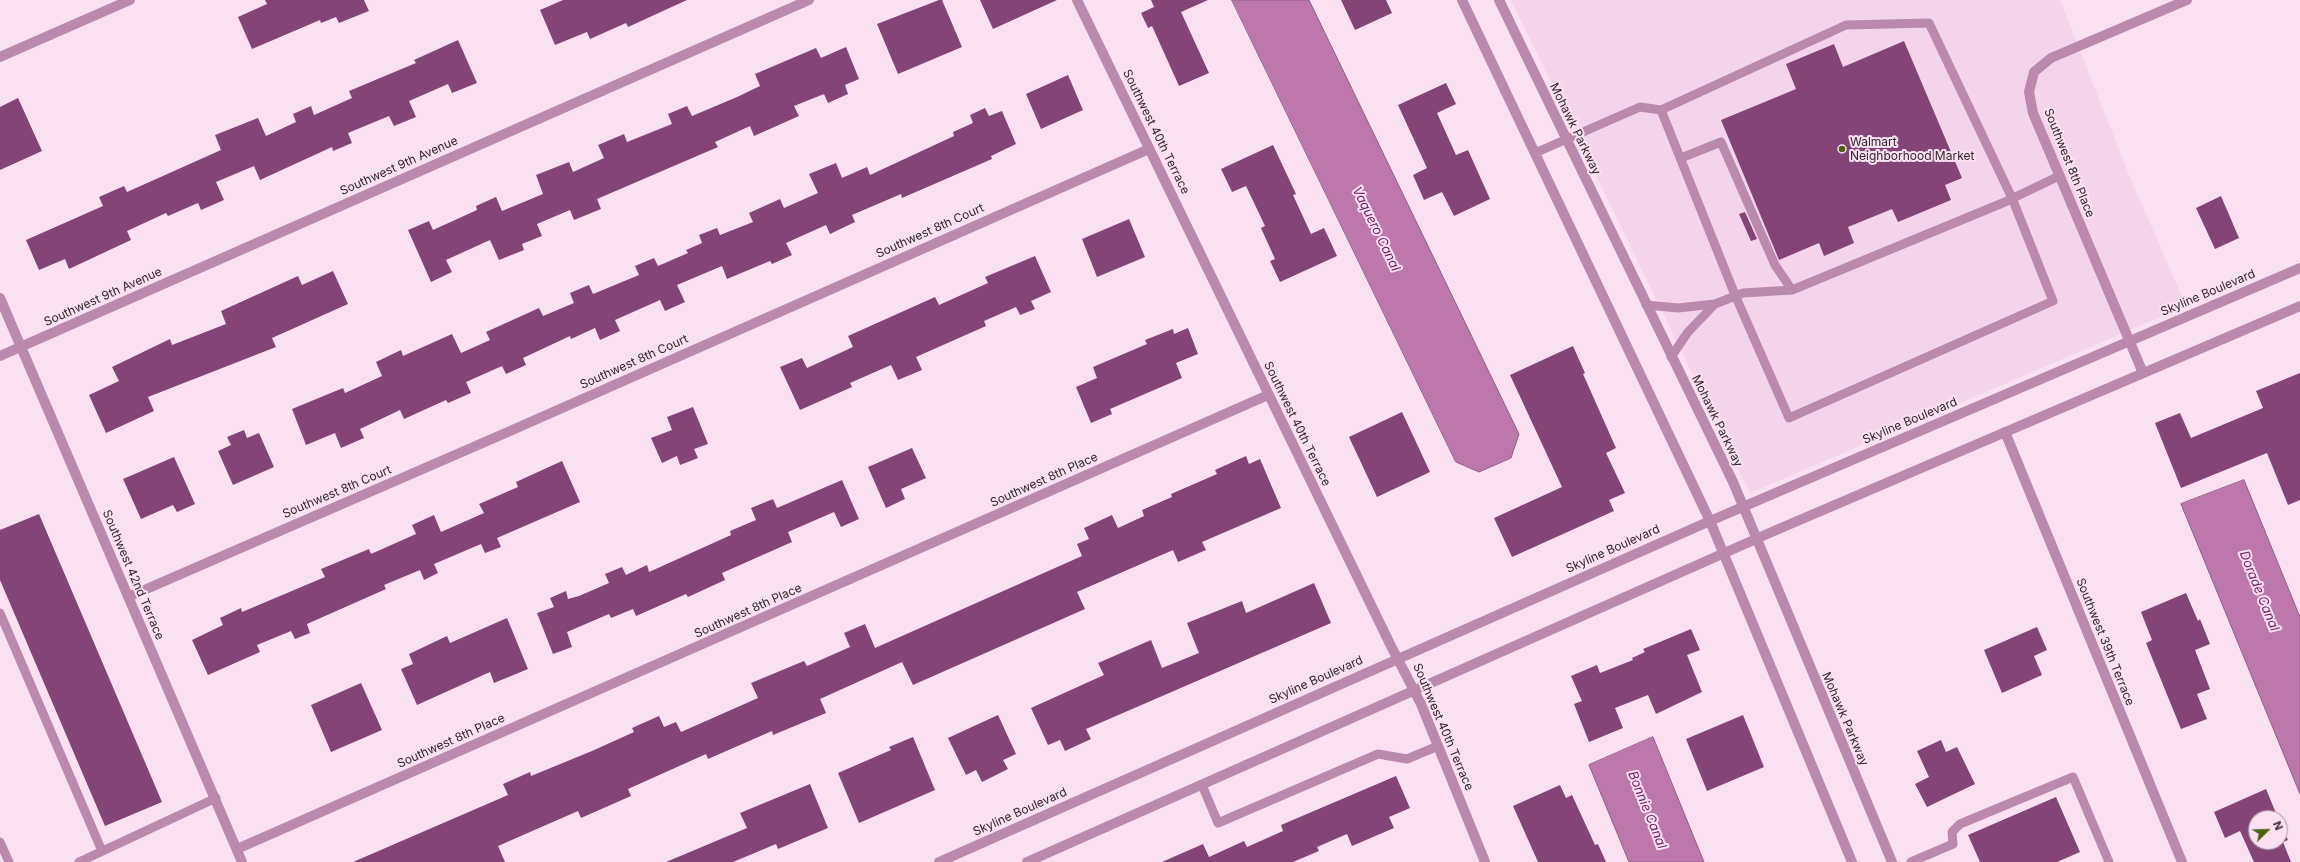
<!DOCTYPE html>
<style>
body{margin:0}
#map{position:relative;width:2300px;height:862px;overflow:hidden;background:#f9e1f2;font-family:Inter,sans-serif}
canvas{display:block}
.north{position:absolute;left:2248px;top:810px;width:40px;height:40px;box-sizing:border-box;background:#f9e1f2;border:1px solid #a997a3;border-radius:50%;rotate:67deg;font-size:11px;font-weight:700;line-height:16px;text-align:center;color:#30272d}
.north::after{content:'';display:block;margin:auto;width:14px;height:18px;background:#486212;clip-path:polygon(50% 0,100% 100%,50% 72%,0 100%)}
</style>
<div id="map">
<canvas width="2300" height="862"></canvas>
<div class="north">N</div>
</div>
<script>
const c = document.querySelector('canvas').getContext('2d');
c.lineJoin = 'round';
function fill(path, color) {
  c.fillStyle = color;
  c.fill(path, 'evenodd');
}
function trace(path, color, width, dash) {
  c.strokeStyle = color;
  c.lineWidth = width;
  c.lineCap = dash ? 'butt' : 'round';
  c.setLineDash(dash || []);
  c.stroke(path);
}
function write(font, color, halo, rows, align = 'center') {
  c.font = font + ' Inter,sans-serif';
  c.lineWidth = 4;
  c.setLineDash([]);
  c.textBaseline = 'middle';
  c.strokeStyle = halo;
  c.fillStyle = color;
  for (const [text, x, y, turn = 0] of rows) {
    c.save();
    c.translate(x, y);
    c.rotate((+turn || 0) * Math.PI / 180);
    c.textAlign = isNaN(turn) ? turn : align;
    if (halo) c.strokeText(text, 0, 0);
    c.fillText(text, 0, 0);
    c.restore();
  }
}
fill(new Path2D(`
 M1511,0H2060L2129,175L2186,306L1750,493Z`), '#f3d4ea');
const water = new Path2D(`
 M1232,0H1309L1519,434L1511,458L1479,472L1456,462Z
 M2244,480L2300,617V794L2181,504Z
 M1653,737L1704,862H1629L1589,765Z`);
fill(water, '#bd77ab');
trace(water, '#935f85', 1);
fill(new Path2D(`
 M265,0H364L369,11L339,23L336,17L321,23L320,20L252,49L238,17L267,4Z
 M563,0H687L628,27L626,23L590,39L587,32L555,45L540,10Z
 M939,0H942L962,47L898,74L877,24Z
 M980,0H1057L993,29Z
 M1151,0H1208L1181,12L1209,73L1179,86L1152,26L1148,28L1141,13L1154,7Z
 M1341,0H1386L1392,13L1355,30Z
 M458,40L477,83L452,93L448,84L409,101L416,117L394,126L389,116L348,133L352,143L333,151L332,147L260,180L254,166L216,182L224,200L201,210L198,203L168,216L166,213L127,231L131,240L69,269L65,259L39,270L26,240L103,206L99,197L124,186L127,192L221,150L215,135L258,118L266,136L296,122L293,114L311,106L314,115L352,98L349,91L416,63L414,60Z
 M1904,41L1962,178L1945,185L1951,200L1898,222L1892,209L1848,227L1854,243L1824,256L1819,243L1779,260L1721,120L1796,89L1786,64L1834,44L1843,67Z
 M846,47L859,79L845,85L848,94L828,103L824,94L794,106L799,116L754,136L750,126L715,142L718,147L597,199L601,209L574,220L570,210L537,224L542,236L522,244L524,250L499,260L490,240L446,260L452,272L431,282L408,230L429,221L433,230L477,210L476,206L496,197L502,211L543,194L536,175L569,162L573,172L604,158L598,145L624,134L627,142L672,124L668,114L687,106L692,116L737,97L760,86L755,74L816,48L821,58Z
 M1068,75L1083,110L1041,129L1026,94Z
 M1446,83L1456,104L1437,113L1456,155L1468,150L1490,199L1454,216L1442,192L1424,200L1413,175L1427,168L1398,105Z
 M18,98L42,151L0,170V107Z
 M985,108L989,116L1002,111L1016,144L991,156L992,159L902,198L901,194L852,215L855,222L830,234L826,225L786,243L792,255L772,264L770,261L727,279L722,266L677,285L685,302L665,311L660,300L615,320L620,331L600,340L595,328L571,339L570,336L523,358L526,365L506,374L502,366L466,382L471,393L448,403L446,400L404,419L400,410L360,429L364,438L341,448L335,433L306,445L292,409L343,388L345,393L382,376L376,362L401,350L403,356L452,334L461,353L490,340L486,332L539,308L543,316L574,303L570,293L589,285L593,294L639,275L635,266L654,258L658,266L688,253L686,250L702,243L699,235L717,228L720,235L753,222L749,213L780,199L784,208L818,193L809,174L836,163L842,178L867,167L870,175L954,136L953,132L973,123L970,115Z
 M1273,145L1296,194L1293,195L1311,234L1324,228L1337,256L1280,282L1270,261L1275,259L1261,228L1265,226L1246,186L1232,192L1221,169Z
 M2221,196L2239,238L2215,249L2196,208Z
 M1745,212L1757,239L1751,241L1739,214Z
 M1129,219L1145,257L1097,277L1082,239Z
 M1035,256L1051,292L1031,301L1035,309L1020,315L1016,307L984,321L986,326L916,357L922,370L898,380L891,365L850,383L852,387L800,410L780,367L802,358L807,368L853,347L848,336L935,297L939,305L988,283L985,277Z
 M333,271L348,304L272,338L276,347L148,397L154,411L106,433L89,395L119,381L112,367L170,339L172,345L226,324L221,311L298,276L302,285Z
 M1188,328L1198,354L1176,363L1182,378L1110,409L1112,414L1091,423L1076,387L1097,378L1093,367L1147,344L1145,340L1173,329L1174,334Z
 M1573,346L1585,373L1583,374L1616,448L1606,453L1625,493L1609,500L1614,511L1512,557L1494,518L1562,487L1510,375Z
 M2300,373V500L2288,505L2267,453L2181,488L2155,423L2180,413L2191,438L2263,408L2256,391Z
 M693,407L708,444L694,449L698,458L680,465L677,456L662,463L651,438L672,430L667,417Z
 M1402,412L1430,472L1377,497L1349,437Z
 M244,430L247,438L259,433L274,467L233,485L218,451L231,445L227,437Z
 M912,448L926,478L901,489L905,499L886,508L868,467Z
 M1246,456L1249,464L1260,459L1281,508L1202,542L1206,550L1178,562L1173,550L1077,592L1085,609L913,685L902,662L820,699L826,713L773,735L772,731L708,759L706,754L628,789L631,796L581,818L578,811L498,846L505,862H353L508,795L503,784L530,772L531,776L592,751L634,732L632,728L659,716L664,727L676,722L681,732L758,698L751,683L804,661L807,666L850,647L844,633L865,624L875,648L1082,556L1077,544L1089,539L1084,528L1112,515L1118,528L1144,516L1142,510L1172,497L1171,494L1217,474L1215,470Z
 M174,457L195,504L177,512L173,505L141,519L123,479Z
 M562,461L580,502L497,538L501,547L485,553L481,544L434,564L438,573L424,580L420,570L384,585L386,589L307,624L310,633L295,639L291,631L257,645L260,652L208,675L192,640L223,625L220,618L241,608L242,612L325,577L321,569L369,549L371,554L416,534L412,525L434,515L441,532L484,513L479,504L518,487L516,482Z
 M842,480L859,519L841,527L834,512L788,532L792,542L722,573L725,580L688,597L686,594L636,616L633,609L611,618L609,614L567,632L572,647L553,654L537,613L554,607L550,598L566,591L568,599L579,596L609,583L605,574L622,567L626,575L647,565L649,572L731,535L730,531L756,520L751,508L773,499L777,508Z
 M39,514L162,802L105,826L0,580V530Z
 M1314,583L1331,623L1086,729L1091,739L1065,751L1060,740L1048,745L1031,708L1104,675L1098,663L1151,640L1162,668L1199,653L1187,623L1242,601L1246,613Z
 M2186,593L2198,621L2200,619L2210,644L2195,650L2210,689L2197,694L2207,719L2181,729L2146,643L2152,640L2141,612Z
 M507,618L528,669L494,683L490,672L417,705L401,669L413,664L409,654L447,636L450,643Z
 M2037,627L2047,650L2034,656L2042,675L2002,693L1984,650Z
 M1691,629L1700,650L1687,655L1702,692L1656,714L1648,695L1615,708L1623,728L1589,742L1574,704L1582,701L1571,676L1597,665L1600,673L1633,660L1632,658L1645,652L1643,649Z
 M361,683L382,730L331,752L311,705Z
 M998,715L1016,754L1003,760L1008,769L982,782L976,770L966,775L948,738Z
 M1743,715L1764,767L1707,791L1686,739Z
 M913,737L935,790L859,823L838,773L891,750L889,747Z
 M1941,740L1946,752L1957,747L1975,784L1927,807L1915,784L1929,777L1917,751Z
 M1396,776L1410,808L1389,817L1394,828L1352,846L1347,834L1317,847L1319,851L1293,862H1162L1203,844L1209,857L1244,841L1247,847L1283,831L1281,825Z
 M810,784L828,828L778,849L776,844L733,862H666L747,828L740,813Z
 M1560,785L1566,798L1572,795L1595,845L1598,844L1606,862H1538L1513,806Z
 M2266,789L2278,818H2256V842H2280V822L2288,840L2283,842L2291,862H2254L2240,831L2225,838L2214,812Z
 M2056,797L2080,852L2057,862H1980L1968,835Z`), '#854476');
trace(new Path2D(`
 M1929,23L2012,198L2053,301L1789,418L1735,295L1661,110L1846,25Z
 M1535,153L1640,107L1661,110
 M1681,158L1721,142L1775,265L1792,290
 M1715,304L1743,293L1792,290L2005,202L2059,176
 M1646,305L1678,308L1715,304L1688,332L1671,357
 M0,613L102,851
 M1202,785L1218,823L1378,754L1407,759L1438,746
 M0,842L9,862
 M79,862L216,798
 M1911,862L1953,844L1952,832L1960,824L2073,777L2109,862`), '#ba89ac', 9);
trace(new Path2D(`
 M1077,0L1390,644L1421,704L1485,862
 M0,57L130,0
 M0,298L242,862
 M0,356L809,0
 M2143,373L2033,113L2029,92L2034,72L2051,58L2187,0
 M2005,432L2182,862
 M128,597L501,435L1149,149
 M237,849L1268,395`), '#ba89ac', 10);
trace(new Path2D(`
 M1462,0L1710,521L1852,862
 M1499,0L1733,482L1892,862
 M939,862L1710,521L2300,268
 M1027,862L1774,531L2300,306`), '#ba89ac', 10);
for (const [x, y, r, color] of [
 [1842,149,4,"#486212"]
]) {
  const dot = new Path2D();
  dot.arc(x, y, r, 0, 2 * Math.PI);
  c.fillStyle = color;
  c.fill(dot);
  trace(dot, '#f9e1f2', 1.5);
}
write('12px', '#30272d', '#f9e1f2', [
 ["Mohawk Parkway",1575,129,64],
 ["Southwest 40th Terrace",1156,132,64],
 ["Southwest 8th Place",2069,163,68],
 ["Southwest 9th Avenue",399,166,-24],
 ["Southwest 8th Court",930,231,-24],
 ["Skyline Boulevard",2208,293,-23],
 ["Southwest 9th Avenue",103,297,-24],
 ["Southwest 8th Court",634,362,-24],
 ["Mohawk Parkway",1717,421,64],
 ["Skyline Boulevard",1910,421,-23],
 ["Southwest 40th Terrace",1297,424,64],
 ["Southwest 8th Place",1044,480,-24],
 ["Southwest 8th Court",337,492,-23],
 ["Skyline Boulevard",1613,549,-24],
 ["Southwest 42nd Terrace",133,575,67],
 ["Southwest 8th Place",748,611,-24],
 ["Southwest 39th Terrace",2105,642,68],
 ["Skyline Boulevard",1316,680,-24],
 ["Mohawk Parkway",1845,719,67],
 ["Southwest 40th Terrace",1443,727,67],
 ["Southwest 8th Place",451,741,-24],
 ["Skyline Boulevard",1020,812,-24]
]);
write('12px', '#30272d', '#f9e1f2', [
 ["Walmart",1850,142],
 ["Neighborhood Market",1850,156]
], 'left');
write('italic 13px', '#732063', '#f9e1f2', [
 ["Vaquero Canal",1376,229,64],
 ["Dorade Canal",2259,591,68],
 ["Bonnie Canal",1647,810,68]
]);
</script>
